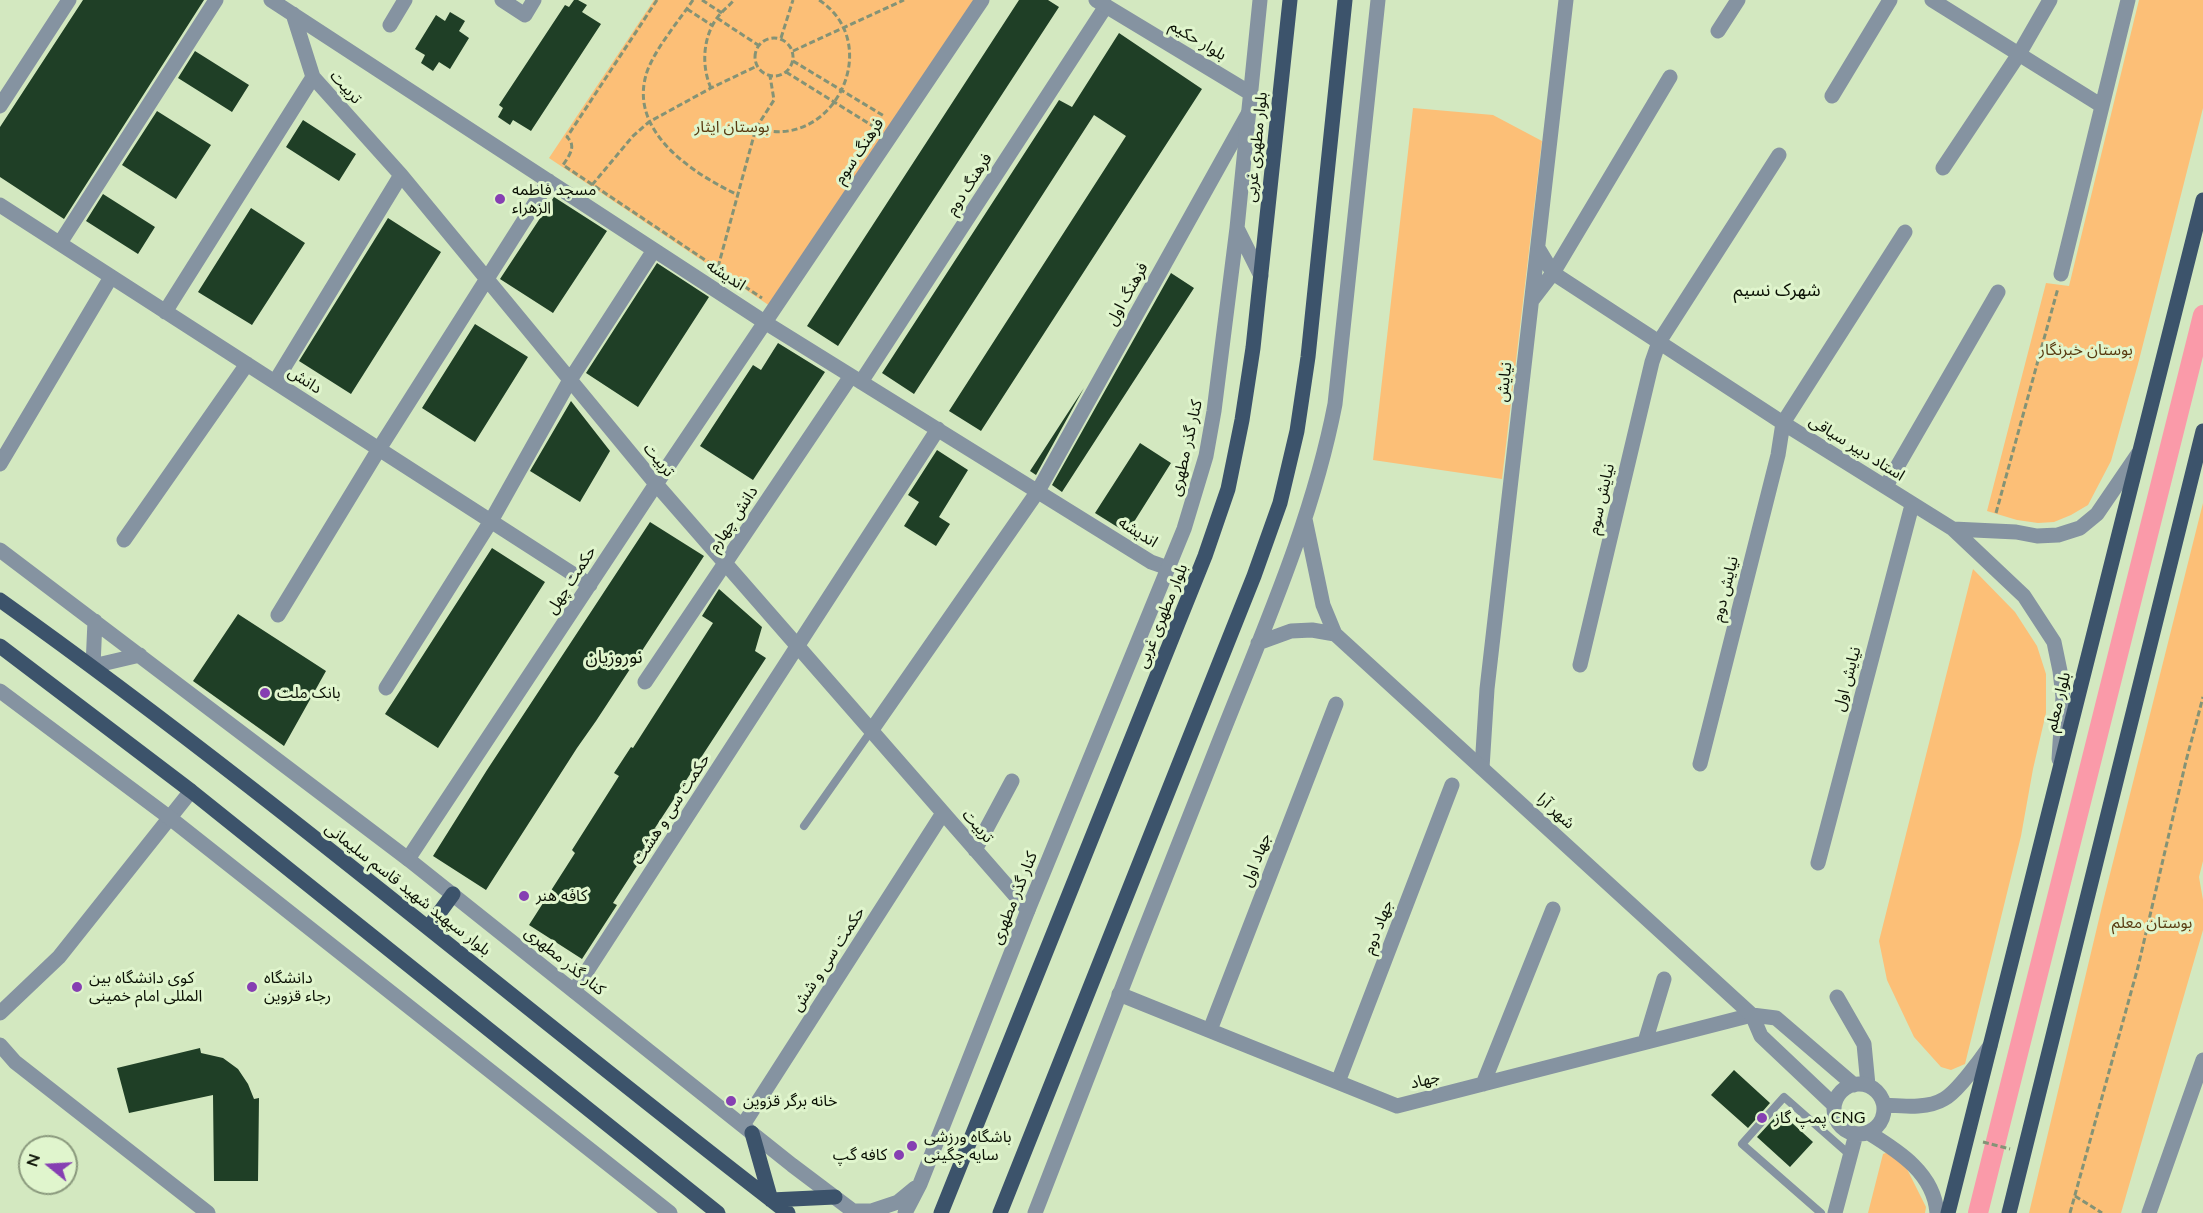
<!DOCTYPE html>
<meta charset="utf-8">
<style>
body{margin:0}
#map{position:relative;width:2203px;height:1213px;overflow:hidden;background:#d3e8c0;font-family:Lato,sans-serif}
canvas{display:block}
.north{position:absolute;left:18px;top:1135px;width:60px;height:60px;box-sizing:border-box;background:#e0f5cd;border:2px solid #8a997d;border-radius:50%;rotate:288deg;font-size:16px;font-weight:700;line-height:24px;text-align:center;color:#0a1004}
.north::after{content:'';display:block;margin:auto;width:21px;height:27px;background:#863fb2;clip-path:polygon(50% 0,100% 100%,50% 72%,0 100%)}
</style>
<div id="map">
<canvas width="2203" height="1213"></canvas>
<div class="north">N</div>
</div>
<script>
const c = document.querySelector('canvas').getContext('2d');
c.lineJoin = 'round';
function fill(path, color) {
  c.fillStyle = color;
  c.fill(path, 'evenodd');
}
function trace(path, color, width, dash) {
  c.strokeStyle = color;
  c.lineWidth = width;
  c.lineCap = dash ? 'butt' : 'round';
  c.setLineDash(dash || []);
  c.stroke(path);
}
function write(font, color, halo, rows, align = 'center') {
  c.font = font + ' Lato,"Noto Sans Arabic",sans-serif';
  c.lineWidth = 6;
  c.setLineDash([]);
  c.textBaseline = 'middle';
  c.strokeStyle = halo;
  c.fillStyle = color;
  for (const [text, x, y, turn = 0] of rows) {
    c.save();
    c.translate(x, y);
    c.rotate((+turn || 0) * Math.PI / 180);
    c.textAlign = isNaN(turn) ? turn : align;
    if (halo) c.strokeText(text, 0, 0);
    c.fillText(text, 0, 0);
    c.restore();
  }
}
fill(new Path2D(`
 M654,0H974L770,306L549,158Z
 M2139,0H2203V108L2138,364L2111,461L2088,505L2071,515L2054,522L2038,523L2017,520L1987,511L2046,283L2069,286Z
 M1413,108L1493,115L1542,141L1502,479L1373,460Z
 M2203,503V861L2199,877L2203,900V930L2121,1213H2029L2104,898Z
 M1973,569L2015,612L2037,646L2046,674V713L2033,769L2021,836L1965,1064L1951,1070L1941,1067L1914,1037L1887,980L1879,941Z
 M1897,1149L1926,1207L1925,1213H1868L1883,1154Z`), '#fcbf77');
trace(new Path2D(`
 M1978,1213L2203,315`), '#fa9aa9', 20);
fill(new Path2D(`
 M83,0H204L64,219L0,177V127Z
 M574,0H578L587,5L582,12L601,24L531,131L513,120L510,125L498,117L503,108L499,105L565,5L569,7Z
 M1019,0H1048L1059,7L838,346L807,326Z
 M450,12L465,21L459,31L469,38L450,69L439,62L433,71L421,63L425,55L415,49L436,15L445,21Z
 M1119,33L1202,89L981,431L949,411L1126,136L1094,115L914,394L882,373L1059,100L1072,107Z
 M195,51L249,85L232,112L178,78Z
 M157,111L211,145L176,199L122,165Z
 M303,120L356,154L339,181L286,147Z
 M103,194L155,227L138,254L86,221Z
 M554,197L607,231L553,313L500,279Z
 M251,208L305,243L252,325L198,292Z
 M388,218L441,252L351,394L299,361Z
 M657,263L709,297L638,407L586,373Z
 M1171,273L1194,288L1062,492L1052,485Z
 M475,324L528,357L475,442L422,408Z
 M778,343L825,372L753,480L700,446L753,365L761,370Z
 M1084,388L1036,475L1030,471Z
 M571,401L610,451L580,502L530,471Z
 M1140,443L1171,463L1127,533L1095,513Z
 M937,450L968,470L939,517L950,524L936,546L904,526L919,502L908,495Z
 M650,522L704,556L596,721L577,748L486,890L433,856L487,770Z
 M492,548L545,582L438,748L385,714Z
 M719,589L762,627L755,651L766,658L655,828L660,830L613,903L617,905L582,959L529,925L575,853L572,850L619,776L614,773L631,747L633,748L713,623L702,616Z
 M238,614L326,671L284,746L193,681Z
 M200,1048L201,1053L223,1058L238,1069L248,1084L254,1099L259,1098L258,1181H214L213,1095L129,1113L117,1068Z
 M1734,1070L1770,1103L1748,1128L1711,1095Z
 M1780,1112L1813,1142L1790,1167L1757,1137Z`), '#1f3f26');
trace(new Path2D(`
 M657,0L567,137C577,146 569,156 563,165L762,298
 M693,0C678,22 658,45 648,69C625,130 692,173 738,195
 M702,0L722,13
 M687,9L713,26
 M717,18L758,45
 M755 57a19 19 0 1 1 38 0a19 19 0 1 1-38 0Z
 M781,38L793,0
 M793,51L904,0
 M793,61L884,116
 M786,72L876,128
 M711,88C701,66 703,37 717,18C722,11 729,6 734,0
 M756,128C833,153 886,44 819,0
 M592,185L633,136L649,122L711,88L757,66
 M718,267L756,128L774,100L770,76
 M1996,513L2058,288
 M1983,1142L2010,1149
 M2075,1196L2102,1213
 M2070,1213L2138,967L2186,761L2203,697`), '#849376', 3, [6, 3]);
trace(new Path2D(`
 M804,826L871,731
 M1821,1213L1742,1144L1784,1097L1850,1155`), '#8593a1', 8);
trace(new Path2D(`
 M271,0L766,323L1151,562L1168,568
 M502,0L525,15L534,0
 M1932,0L2102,106
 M293,14L313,77L401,175L656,484L1028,910
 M390,25L405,0
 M1718,31L1738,0
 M1832,96L1890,0
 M0,106L69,0
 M1943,168L2019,54L2050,0
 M0,205L590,585
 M60,243L216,0
 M1538,248L1553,273L1783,423L1953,529L2016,532L2037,536L2058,535L2080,528L2097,514L2138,454
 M2061,274L2128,0
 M1533,299L1553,273L1670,77
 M165,312L313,77
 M275,382L401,175
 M861,382L1106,6
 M0,464L111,277
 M1886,486L1998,292
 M1953,529L2024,596L2054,642L2060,671L2063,697L2059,759
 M124,540L247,364
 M278,615L379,449L549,181
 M1580,665L1652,362L1659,342L1779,155
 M645,682L851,376
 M386,688L491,521L570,380L654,250
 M871,731L1038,491L1248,114
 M1700,764L1778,455L1783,423L1905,232
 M1482,768L1487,689L1566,0
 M975,850L1012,781
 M408,859L656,484L982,0
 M1818,863L1912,505
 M574,991L938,429
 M1119,994L1397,1106L1752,1015
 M1837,997L1864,1044L1868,1085
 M0,1013L59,957L191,791
 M1210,1030L1336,704
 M1645,1042L1664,979
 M0,1045L15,1062L208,1213
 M1338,1082L1452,785
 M1483,1084L1553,909
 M743,1125L943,813
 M2149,1213L2203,1060`), '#8593a1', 15);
trace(new Path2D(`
 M1096,0L1250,93
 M1237,228L1261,276
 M1305,519L1323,605L1335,634L1752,1015L1761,1036L1834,1105
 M0,550L408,859L792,1165L853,1211H871L898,1202L915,1188
 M95,621L93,666L140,655
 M1258,643L1291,631L1312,630L1335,634
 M0,691L170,818L670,1213
 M1752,1015L1776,1018L1854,1085
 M1834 1109a25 25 0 1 1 50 0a25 25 0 1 1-50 0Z
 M1884,1105C1902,1106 1928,1109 1944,1099C1957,1092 1981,1059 1990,1046
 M1869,1133C1900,1152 1934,1174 1937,1213
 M905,1213L920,1184L1028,910L1184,529L1206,456L1214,411L1237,228L1260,0
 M1035,1213C1095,1057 1155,902 1217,747C1261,635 1312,523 1335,404L1378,0
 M1835,1213L1856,1134`), '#8593a1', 15);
trace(new Path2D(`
 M0,600C271,793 524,1010 788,1213
 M0,646L191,791L718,1213
 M429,927L453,894
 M752,1133L771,1200L835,1197
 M941,1213L1205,556L1228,489L1242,420L1253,348L1290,0
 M1000,1213L1254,576L1280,503L1297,431L1308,357L1345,0
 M1948,1213L2203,200
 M2009,1213L2203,431`), '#3c536b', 15);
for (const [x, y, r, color] of [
 [500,199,6,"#863fb2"],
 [265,693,6,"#863fb2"],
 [524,896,6,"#863fb2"],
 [77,987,6,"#863fb2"],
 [252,987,6,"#863fb2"],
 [731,1101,6,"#863fb2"],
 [1762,1118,6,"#863fb2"],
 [912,1146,6,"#863fb2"],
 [899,1155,6,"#863fb2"]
]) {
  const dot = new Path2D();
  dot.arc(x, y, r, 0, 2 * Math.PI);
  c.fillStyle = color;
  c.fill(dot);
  trace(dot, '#e0f5cd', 2);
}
write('16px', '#0a1004', '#e0f5cd', [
 ["بلوار حکیم",1198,40,31],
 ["تربیت",346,87,48],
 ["بلوار مطهری غربی",1256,147,-84],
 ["فرهنگ سوم",859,151,-56],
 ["فرهنگ دوم",969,184,-57],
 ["اندیشه",726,275,33],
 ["فرهنگ اول",1127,294,-61],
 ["دانش",305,380,33],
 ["نيايش",1504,382,-83],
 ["کنار گذر مطهری",1186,448,-77],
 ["استاد دبیر سیاقی",1857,448,32],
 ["تربیت",659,460,50],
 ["نیایش سوم",1601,499,-77],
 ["دانش چهارم",733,519,-56],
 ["اندیشه",1138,532,32],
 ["حکمت چهل",571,580,-57],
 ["نیایش دوم",1725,589,-76],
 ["بلوار مطهری غربی",1162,616,-68],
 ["نیایش اول",1847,679,-75],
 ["بلوار معلم",2058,702,-76],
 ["حکمت سی و هشت",671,809,-57],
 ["شهر آرا",1556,811,42],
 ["تربیت",978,826,49],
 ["جهاد اول",1256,860,-69],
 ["بلوار سپهبد شهید قاسم سلیمانی",408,889,38],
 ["کنار گذر مطهری",1014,898,-68],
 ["جهاد دوم",1378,927,-69],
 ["حکمت سی و شش",828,959,-57],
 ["کنار گذر مطهری",565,961,39],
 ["جهاد",1425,1080,-14]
]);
write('16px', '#593b11', '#e0f5cd', [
 ["بوستان ایثار",732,127],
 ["بوستان خبرنگار",2086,350],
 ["بوستان معلم",2152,923]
]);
write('16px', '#0a1004', '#e0f5cd', [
 ["مسجد فاطمه",512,190],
 ["الزهراء",512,208],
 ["بانک ملت",277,693],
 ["کافه هنر",536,896],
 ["کوی دانشگاه بین",89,978],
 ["المللی امام خمینی",89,996],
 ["دانشگاه",264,978],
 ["رجاء قزوین",264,996],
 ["خانه برگر قزوین",743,1101],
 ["پمپ گاز CNG",1774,1118],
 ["باشگاه ورزشى",924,1137],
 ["سايه چگينى",924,1155],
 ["کافه گپ",887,1155,"right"]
], 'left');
write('18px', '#0a1004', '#e0f5cd', [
 ["شهرک نسیم",1777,290],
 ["نوروزیان",614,657]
]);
</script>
